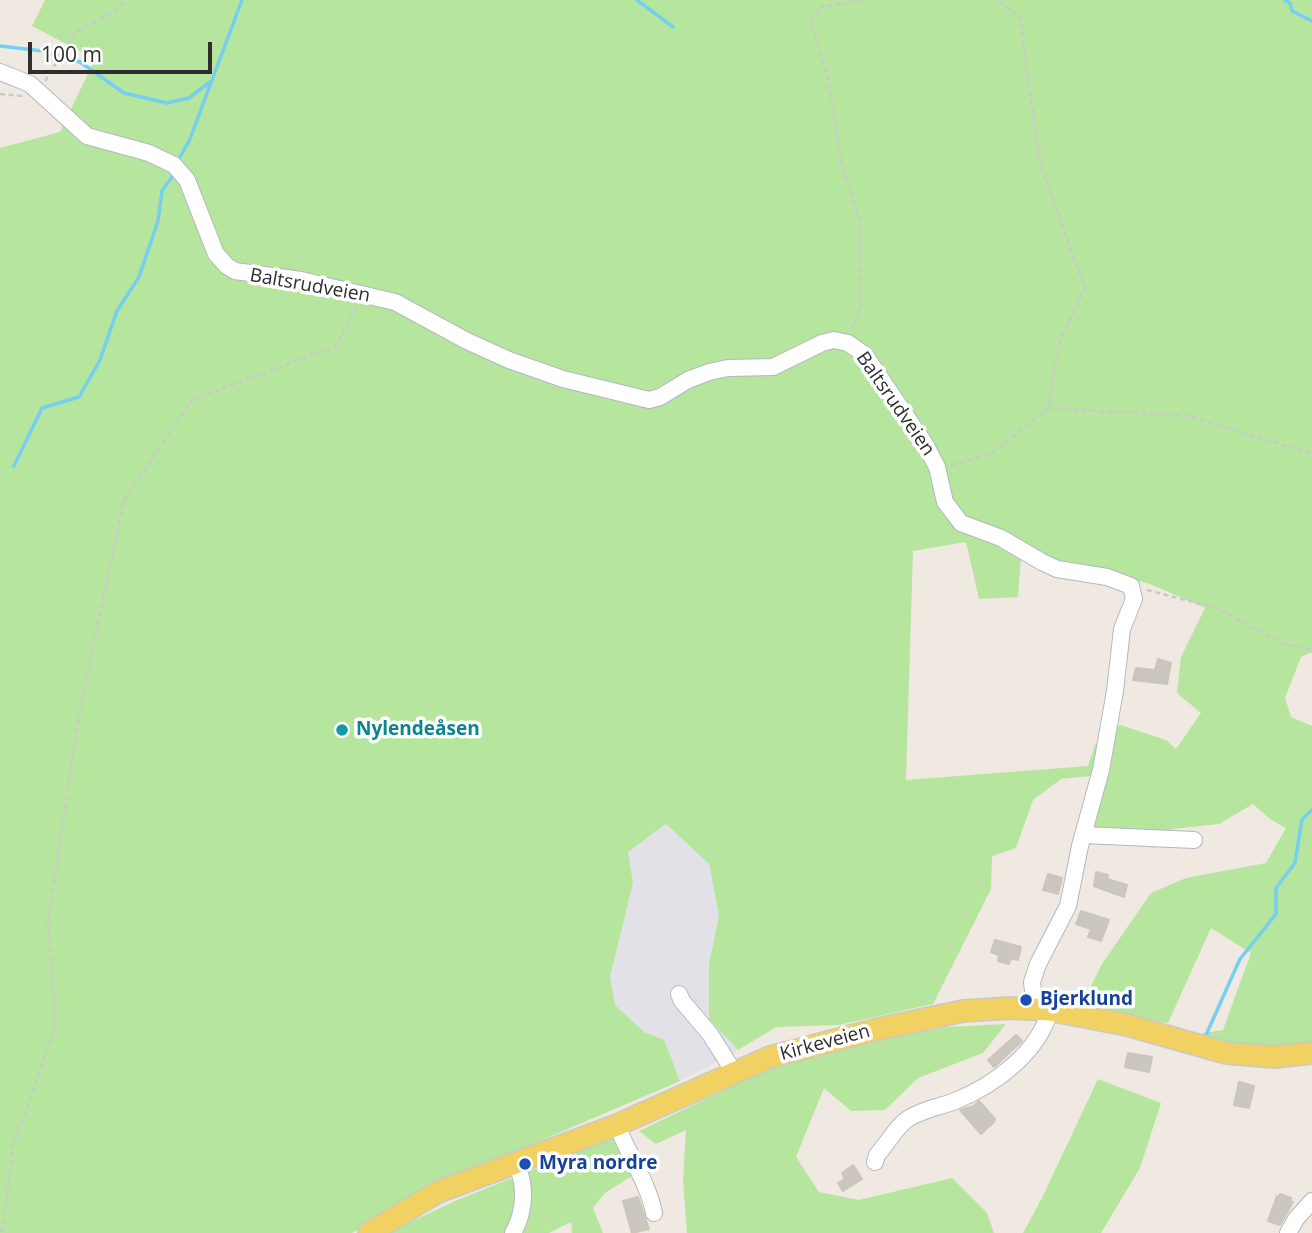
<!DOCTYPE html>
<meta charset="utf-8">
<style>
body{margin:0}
#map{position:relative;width:1312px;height:1233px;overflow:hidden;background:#efe9e1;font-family:"Open Sans",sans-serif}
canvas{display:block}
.scale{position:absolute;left:28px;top:42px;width:184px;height:32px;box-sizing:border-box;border:4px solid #2e2e2e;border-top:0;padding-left:9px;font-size:21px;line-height:24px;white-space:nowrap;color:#2e2e2e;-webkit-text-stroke:5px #fff;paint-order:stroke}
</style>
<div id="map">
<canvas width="1312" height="1233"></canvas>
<div class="scale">100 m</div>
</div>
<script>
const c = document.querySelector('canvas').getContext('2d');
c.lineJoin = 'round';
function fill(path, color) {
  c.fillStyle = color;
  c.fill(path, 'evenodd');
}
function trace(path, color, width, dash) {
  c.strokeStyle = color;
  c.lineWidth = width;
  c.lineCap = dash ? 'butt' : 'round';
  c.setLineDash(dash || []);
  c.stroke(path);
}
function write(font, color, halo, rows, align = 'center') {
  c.font = font + ' "Open Sans",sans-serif';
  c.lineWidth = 7;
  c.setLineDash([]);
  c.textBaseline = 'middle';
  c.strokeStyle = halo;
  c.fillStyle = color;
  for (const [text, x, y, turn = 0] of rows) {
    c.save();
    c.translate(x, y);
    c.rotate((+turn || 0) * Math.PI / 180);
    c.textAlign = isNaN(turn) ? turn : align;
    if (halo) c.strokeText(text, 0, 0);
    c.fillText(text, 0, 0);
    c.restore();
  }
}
fill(new Path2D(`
 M666,824L709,864L719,915L709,964V1019L738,1050L680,1081L664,1041L644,1032L615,1005L610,977L633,883L628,852Z`), '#e3e1e8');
fill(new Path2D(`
 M45,0H1312V652L1301,657L1285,698L1291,717L1312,726V1047C1266,1051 1240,1051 1197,1034L1223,1030L1251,953L1211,928L1168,1023L1117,1014L1097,1007L1091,986L1102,964L1151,893L1186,878L1266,863L1286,828L1270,819L1253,804L1219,824L1172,829L1155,848L1087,839L1091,776L1061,779L1033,800L1016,848L992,856L991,889L933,1004L839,1025L776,1027L738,1050L709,1019V964L719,915L709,864L666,824L628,852L633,883L610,977L615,1005L644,1032L664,1040L680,1081L479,1167L406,1202L352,1233H0V148L60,132L95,59L32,26ZM966,542L979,599L1018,597L1021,556L1124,577L1150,584L1205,608L1181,657L1177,693L1201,713L1176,749L1166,740L1120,725L1095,745L1088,766L906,780L913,551Z
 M1006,1024L983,1053L918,1078L885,1110L851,1111L824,1088L796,1157L819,1192L859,1200L952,1178L987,1213L994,1233H687L683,1181L686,1130L656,1144L639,1131L783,1062L855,1044L947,1027Z
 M1098,1079L1161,1103L1140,1168L1101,1233H1023L1042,1198Z
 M614,1137L633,1175L605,1193L593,1208L603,1233H572L571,1222L549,1233H387L455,1201Z`), '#b6e59e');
trace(new Path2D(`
 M637,0L673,27
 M1285,0L1290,3L1292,11L1312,21
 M0,46L43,51L80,62L124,93L167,103L189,98L210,82
 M178,161L190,139L242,0
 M14,466L42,408L79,397L100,360L117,311L139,277L158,221L162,191L174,174
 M1206,1035L1240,959L1276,914V888L1295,863L1302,819L1312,810`), '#75cff0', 3.5);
const building = new Path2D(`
 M1158,659L1171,663L1167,684L1133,680L1136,668L1155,670Z
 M1096,872L1108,875L1107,879L1127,885L1124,897L1094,886Z
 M1048,874L1062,878L1058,894L1043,890Z
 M1081,911L1109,920L1101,941L1088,937L1091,929L1076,924Z
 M995,940L1021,947L1018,960L1011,958L1009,964L998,961L999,955L991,952Z
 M1016,1035L1022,1041L994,1067L988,1060Z
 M1128,1053L1152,1057L1149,1072L1125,1067Z
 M1239,1082L1254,1086L1249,1108L1234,1105Z
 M979,1101L995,1119L994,1122L981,1134L960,1110L974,1106Z
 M853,1165L862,1179L843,1191L838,1183L845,1179L842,1173Z
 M1280,1194L1291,1198L1290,1201L1293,1202L1280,1225L1268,1221L1277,1196L1280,1197Z
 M638,1197L649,1229L632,1233L623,1201Z`);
fill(building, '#cbc7bf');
trace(building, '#cbc5ba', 2);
const minor = new Path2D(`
 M0,72L30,84L87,136L149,153L174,165L187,180L216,254L227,266L235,271L301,280L395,302L467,341L509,360L563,379L649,400L660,397L688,380L709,372L728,368L773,367L822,343L834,340L848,343L865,355L925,444L937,467L945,502L961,523L1001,538L1042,562L1057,569L1107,577L1131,586L1134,599L1122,629L1115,691L1101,770L1080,846L1068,906L1038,964L1032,982L1035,1008
 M1084,835L1194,840
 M679,994L682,1001L710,1034L734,1072
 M617,1125C628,1155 648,1182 654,1213
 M875,1162L877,1155C887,1144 894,1130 905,1121C917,1111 940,1107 955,1101C995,1085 1039,1052 1050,1010
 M513,1233C525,1212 527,1184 515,1162
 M1288,1233L1296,1219L1312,1201`);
const major = new Path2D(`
 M369,1233L438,1192L617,1125L770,1057L874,1030L963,1011L1010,1008L1050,1010L1127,1025L1226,1053L1274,1057L1312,1053`);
trace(minor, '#b4b7c1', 18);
trace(major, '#c9c9c9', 24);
trace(new Path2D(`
 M45,81L75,32L114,12L127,0
 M0,94L23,96
 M852,330L861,303L859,218L842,166L828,78L811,22L821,7L866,0
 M1048,408L1189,416L1312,454
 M951,465L991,454L1048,408L1060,341L1085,288L1041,166L1027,74L1021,17L995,0
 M1147,590L1217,608L1284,644L1312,650
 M0,1231L3,1229L13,1146L56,1025L48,922L81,703L124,500L192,400L336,346L356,306`), '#c9c9c9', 2.5, [5, 3.5]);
trace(minor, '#fff', 16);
trace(major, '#f2d163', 21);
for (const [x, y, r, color] of [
 [342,730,7,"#0f9aa8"],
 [1026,1000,7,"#1a4fb4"],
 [525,1164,7,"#1a4fb4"]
]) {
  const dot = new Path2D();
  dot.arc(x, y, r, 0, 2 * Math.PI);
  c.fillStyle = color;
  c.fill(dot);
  trace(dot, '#fff', 2.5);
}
write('19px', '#2e2e2e', '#fff', [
 ["Baltsrudveien",310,286,10],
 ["Baltsrudveien",895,404,55],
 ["Kirkeveien",825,1043,-15]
]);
write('bold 19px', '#0d838f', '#fff', [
 ["Nylendeåsen",356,730]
], 'left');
write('bold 19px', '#164399', '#fff', [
 ["Bjerklund",1040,1000],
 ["Myra nordre",539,1164]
], 'left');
</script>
